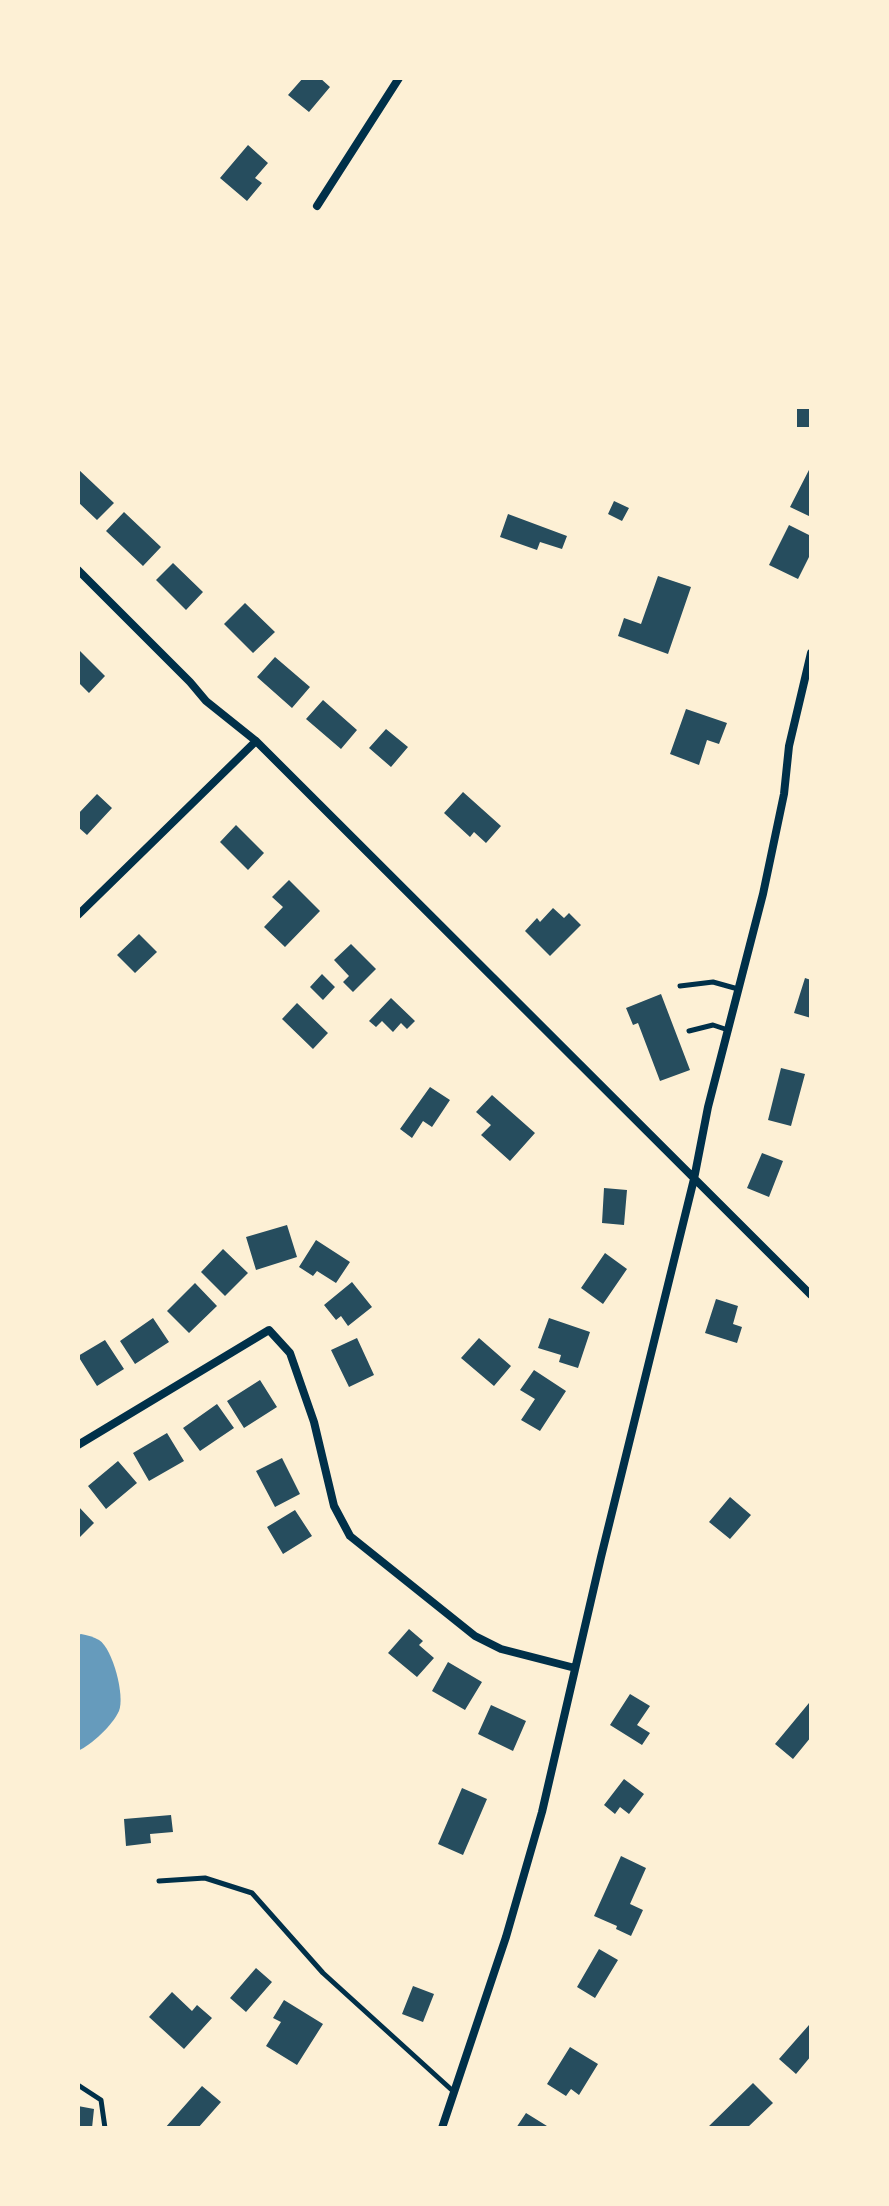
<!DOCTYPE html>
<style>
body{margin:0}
#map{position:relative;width:889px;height:2206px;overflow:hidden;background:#fdf0d5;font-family:Raleway,sans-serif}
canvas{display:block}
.frame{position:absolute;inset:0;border:80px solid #fdf0d5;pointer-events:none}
</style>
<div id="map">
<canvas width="889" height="2206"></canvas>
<div class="frame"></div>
</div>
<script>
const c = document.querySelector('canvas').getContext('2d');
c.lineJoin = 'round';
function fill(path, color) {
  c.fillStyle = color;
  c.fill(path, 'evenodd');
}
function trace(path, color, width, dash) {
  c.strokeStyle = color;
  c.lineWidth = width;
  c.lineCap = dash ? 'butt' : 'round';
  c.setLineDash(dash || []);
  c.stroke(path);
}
fill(new Path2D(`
 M81,1634C87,1635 94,1637 99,1640C113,1649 125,1696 119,1711C112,1726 92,1744 78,1751V1635Z`), '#669bbc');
fill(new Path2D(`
 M303,78H320L330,87L309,112L288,95Z
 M248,145L268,163L255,178L262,183L247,201L220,178Z
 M797,409H811V427H797Z
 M811,466V517L790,507Z
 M78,469L114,503L97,520L78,502Z
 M614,501L629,508L622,521L608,514Z
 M124,512L161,547L143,566L106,531Z
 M508,514L567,536L562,549L540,542L537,550L500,537Z
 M789,525L811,536V553L798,579L769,565Z
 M173,563L203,592L186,610L156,580Z
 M658,576L691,587L668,654L618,636L624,618L641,624Z
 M245,603L275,632L253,653L224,624Z
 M78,649L105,676L89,693L78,682Z
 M275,657L310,687L292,708L257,677Z
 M323,700L357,730L341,749L306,719Z
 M686,709L727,723L719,744L707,740L699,765L670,754Z
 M386,729L408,747L391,767L369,748Z
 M463,792L501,826L486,843L474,832L470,837L444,813Z
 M97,794L112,808L87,835L78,827V814Z
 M236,825L264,853L248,870L220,842Z
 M289,880L320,911L285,947L264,927L283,907L272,897Z
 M553,908L564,918L569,913L581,925L550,956L525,931L537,918L540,922Z
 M139,934L157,952L135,973L117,955Z
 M351,944L376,969L353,992L343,982L349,976L334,960Z
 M322,974L335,987L323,1000L310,987Z
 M805,978L811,980V1018L794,1013Z
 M661,994L690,1070L660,1081L638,1023L633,1025L626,1008Z
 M391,998L415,1021L407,1029L401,1023L393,1032L382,1021L376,1027L369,1021Z
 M297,1003L328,1033L313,1049L282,1019Z
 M781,1068L805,1074L791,1126L768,1120Z
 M430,1087L450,1100L432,1127L423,1121L412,1138L400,1129Z
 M492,1095L535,1133L510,1161L481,1135L491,1125L476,1112Z
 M762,1153L783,1161L769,1197L747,1188Z
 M604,1188L627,1190L624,1225L602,1223Z
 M287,1225L297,1257L256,1270L246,1237Z
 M316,1240L350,1262L336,1283L317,1271L313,1276L299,1267Z
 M223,1249L248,1273L225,1296L201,1272Z
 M605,1253L627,1269L603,1304L581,1288Z
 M352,1282L372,1307L348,1326L341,1316L336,1320L324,1305Z
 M195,1283L217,1306L189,1333L167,1311Z
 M716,1299L738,1306L733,1324L742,1327L737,1343L705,1333Z
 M153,1318L169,1342L135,1364L120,1341Z
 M549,1318L590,1332L578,1368L559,1362L561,1355L538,1348Z
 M357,1338L374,1375L349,1387L331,1350Z
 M479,1338L511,1366L494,1386L461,1358Z
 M105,1340L124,1369L97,1386L78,1356Z
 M534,1370L566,1391L540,1431L521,1420L535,1399L520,1390Z
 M260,1380L277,1407L244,1428L227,1401Z
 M217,1404L234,1428L200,1451L183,1428Z
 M167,1433L184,1461L149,1481L133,1453Z
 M282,1458L300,1494L275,1507L256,1471Z
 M118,1461L137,1483L106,1509L88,1486Z
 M730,1497L751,1515L730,1539L709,1522Z
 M78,1506L94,1523L78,1539Z
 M295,1510L312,1536L283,1554L267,1527Z
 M409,1629L423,1641L419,1645L434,1658L417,1677L388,1653Z
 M448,1662L482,1682L465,1710L432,1691Z
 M630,1694L650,1706L637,1725L650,1733L642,1745L610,1725Z
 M809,1703L811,1737L793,1759L775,1744Z
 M491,1705L526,1721L513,1751L478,1734Z
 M624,1779L644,1794L629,1814L620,1807L615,1814L604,1805Z
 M462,1788L487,1799L463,1855L438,1844Z
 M171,1815L173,1832L150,1834L151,1843L126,1846L124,1819Z
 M621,1856L646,1868L630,1904L643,1910L631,1936L616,1929L617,1926L594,1916Z
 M599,1949L618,1960L595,1998L577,1987Z
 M256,1968L272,1982L246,2012L230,1998Z
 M413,1986L434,1994L423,2022L402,2014Z
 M172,1992L192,2011L197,2005L212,2018L184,2049L149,2017Z
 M284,2000L323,2024L297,2065L266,2046L281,2022L273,2018Z
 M809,2025L811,2056L796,2074L779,2059Z
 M570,2047L598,2064L579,2095L571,2089L566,2096L547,2084Z
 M753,2083L773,2103L747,2128H707Z
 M202,2086L221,2102L198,2128H165Z
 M78,2106L94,2109L92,2128H78Z
 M526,2113L547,2126L545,2128H516Z`), '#264d5e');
trace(new Path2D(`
 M680,986L713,982L738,989
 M689,1031L713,1025L728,1030
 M159,1881L205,1878L252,1893L323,1973L454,2092
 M78,2085L101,2100L105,2128`), '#003049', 5);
trace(new Path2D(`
 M317,206L399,78
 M78,570L190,682L206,701L256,741L811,1295
 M78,915L256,741
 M78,1445L269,1330L290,1353L314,1422L334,1506L350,1536L475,1636L501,1649L575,1668
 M442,2128L506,1937L542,1812L601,1557L694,1179L708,1107L763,894L784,794L789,746L811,653`), '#003049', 8);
</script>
